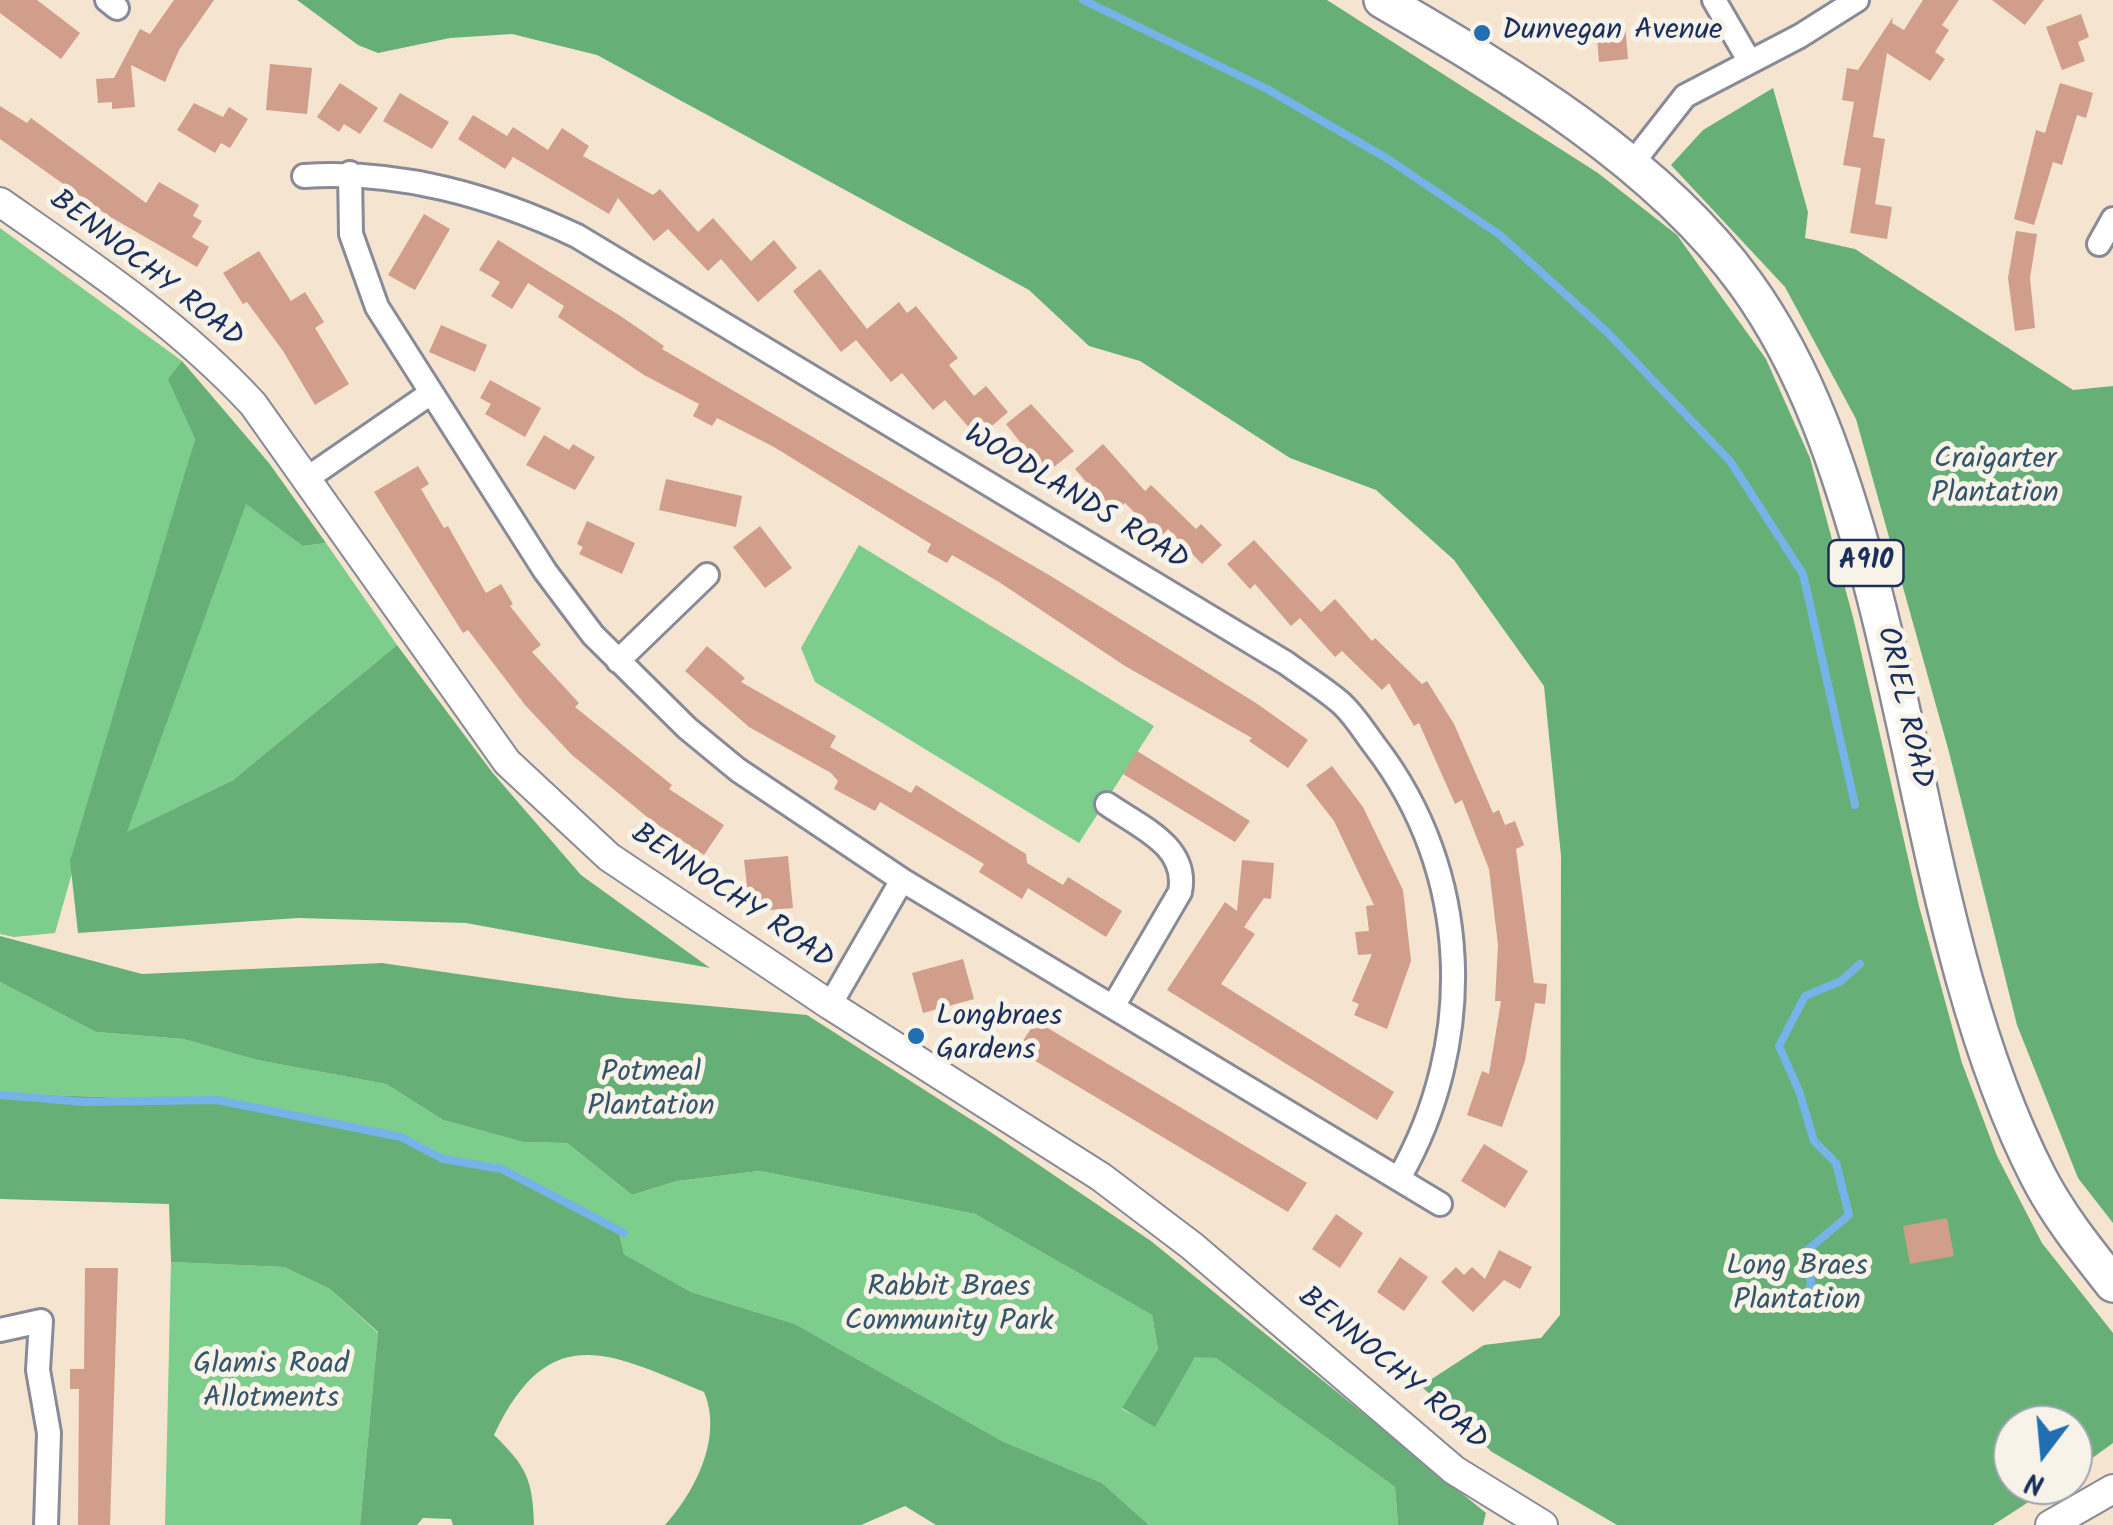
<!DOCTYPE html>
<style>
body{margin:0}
#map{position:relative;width:2113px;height:1525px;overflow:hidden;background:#f5e5d0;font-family:Kalam,sans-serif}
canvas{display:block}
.north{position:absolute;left:1993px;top:1405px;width:100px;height:100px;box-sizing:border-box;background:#f7f3e8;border:2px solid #9fa5b1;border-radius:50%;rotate:196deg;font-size:28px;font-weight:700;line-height:40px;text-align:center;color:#1b2f5e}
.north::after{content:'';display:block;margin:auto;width:35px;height:45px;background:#1f6fb2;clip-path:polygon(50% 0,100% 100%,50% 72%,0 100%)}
</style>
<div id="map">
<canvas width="2113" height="1525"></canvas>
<div class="north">N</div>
</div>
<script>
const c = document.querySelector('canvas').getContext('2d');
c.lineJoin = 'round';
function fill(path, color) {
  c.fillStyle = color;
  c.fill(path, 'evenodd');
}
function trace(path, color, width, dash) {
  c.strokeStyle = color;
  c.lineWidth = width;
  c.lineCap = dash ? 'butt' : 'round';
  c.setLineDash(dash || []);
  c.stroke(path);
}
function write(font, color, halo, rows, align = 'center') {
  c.font = font + ' Kalam,sans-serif';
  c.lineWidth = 10;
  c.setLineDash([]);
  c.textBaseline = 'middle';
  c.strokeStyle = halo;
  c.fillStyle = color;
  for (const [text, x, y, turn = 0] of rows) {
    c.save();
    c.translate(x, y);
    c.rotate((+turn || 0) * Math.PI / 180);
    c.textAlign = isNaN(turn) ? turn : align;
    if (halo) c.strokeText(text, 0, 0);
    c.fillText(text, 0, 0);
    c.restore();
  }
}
fill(new Path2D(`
 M0,228L182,361L169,379L195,439L55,933L14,937L0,934Z
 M246,503L303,546L326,543L397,645L233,780L126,833Z
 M859,545L1154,726L1079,843L815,682L801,648Z
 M0,982L96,1032L183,1039L257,1060L386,1084L443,1120L523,1142L567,1143L632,1195L677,1181L760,1171L975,1214L1152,1315L1158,1349L1122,1409L1155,1426L1195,1356L1216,1358L1395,1487L1398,1525H1149L1102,1483L1002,1441L795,1324L691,1292L624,1254L619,1233L498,1171L442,1158L392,1131L252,1103L0,1093Z
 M171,1262L284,1267L330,1289L378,1333L360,1525H165Z`), '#7dcd8d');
fill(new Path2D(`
 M297,0H1327L1598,173L1677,235L1766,359L1810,458L1854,621L1919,906L1962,1063L1997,1156L2042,1243L2113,1333V1443L2073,1472V1425H2013V1485H2055L1993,1525H1617L1492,1452L1421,1386L1484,1345L1541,1338L1560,1315L1561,856L1544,686L1454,560L1376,490L1290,458L1140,361L1089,346L1029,290L597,55L512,34L450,38L378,53L358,45Z
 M1773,88L1808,212L1805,238L1855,249L2073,390L2113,386V1223L2078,1178L2017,1025L1949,752L1856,419L1785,287L1671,165L1703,130Z
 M182,361L269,463L326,543L303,546L246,504L127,832L233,780L397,645L492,772L581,875L710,968L466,923L298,918L78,933L70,861L195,439L168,379Z
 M0,936L142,974L382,963L623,998L807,1015L989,1131L1151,1241L1486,1513L1483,1525H1398L1395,1487L1216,1358L1195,1357L1155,1427L1122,1408L1158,1349L1152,1315L975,1214L760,1171L677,1181L632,1195L567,1143L523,1142L443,1120L386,1084L257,1060L183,1039L96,1032L0,982Z
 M0,1093L252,1103L392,1131L442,1158L498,1171L619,1233L624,1254L691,1292L795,1324L1002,1441L1102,1483L1149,1525H936L905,1506L861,1525H665C696,1491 723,1436 704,1392C610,1353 549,1318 494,1435C526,1466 533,1479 534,1525H453L451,1519L423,1518L417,1525H360L378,1332L330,1289L284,1267L171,1262L169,1204L0,1199Z`), '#66b078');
trace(new Path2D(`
 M1083,0L1267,89L1388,159L1500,235L1607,332L1730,461L1803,574L1855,805
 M0,1095L85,1102L217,1100L401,1137L443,1159L502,1169L624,1233
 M1808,1295L1811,1282L1804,1253L1849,1215L1836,1163L1814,1141L1799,1091L1779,1046L1805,996L1841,981L1860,964`), '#76b3e9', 8);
fill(new Path2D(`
 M0,0H37L80,33L61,59L0,13Z
 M174,0H214L179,50L165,82L131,65L135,107L112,109V102L98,103L96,79L114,78L140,29L150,34Z
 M1923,0H1959L1942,25L1949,30L1935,52L1945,59L1930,81L1887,53L1873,137L1885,139L1875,204L1892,207L1887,239L1850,233L1861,168L1843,165L1854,102L1842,100L1847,68L1858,70L1893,17L1892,23L1904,30Z
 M1992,0H2044L2025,25Z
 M2081,14L2089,37L2078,42L2085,61L2062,70L2046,27Z
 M1625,23L1628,59L1599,62L1596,26Z
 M270,64L312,68L307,114L266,110Z
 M340,83L378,108L360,134L344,124L339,132L317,117Z
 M2060,83L2093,93L2086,118L2077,115L2062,165L2053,162L2034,225L2014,219L2036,130L2045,133Z
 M400,93L449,122L432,149L383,121Z
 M194,103L223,117L229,107L248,119L230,148L221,143L215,153L177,130Z
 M0,106L27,123L31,118L146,203L159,182L199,205L193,216L202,221L192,237L209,247L197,267L107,215L0,139Z
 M473,115L507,136L513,127L548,150L562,128L589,146L583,156L653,195L660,189L698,232L713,218L751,261L774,240L797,268L758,302L721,259L708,271L668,229L654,241L618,198L609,214L513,157L505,169L458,139Z
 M424,214L450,229L415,290L388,275Z
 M2016,231L2037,234L2030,278L2035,328L2015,331L2008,278Z
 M498,240L622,317L664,346L662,349L1054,578L1256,703L1308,740L1288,768L1249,741L1252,738L1125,666L999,582L952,555L947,563L927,552L931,544L774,447L717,418L712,426L693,416L699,404L644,375L558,317L564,306L528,283L512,309L491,296L500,282L479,270Z
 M259,251L291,301L305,292L324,322L315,328L349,384L315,405L283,351L247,302L243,304L223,273Z
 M820,269L867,329L899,302L907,313L916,306L958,358L949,365L974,396L986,386L1008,412L978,438L945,400L933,410L902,373L891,382L856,340L841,352L793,291Z
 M441,325L487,345L475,372L429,352Z
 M490,380L541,408L525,437L485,414L491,404L480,398Z
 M1031,404L1074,451L1045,474L1006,424Z
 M544,435L569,450L573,444L595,457L575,490L526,465Z
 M1103,444L1145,491L1151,485L1196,529L1201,524L1222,545L1202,564L1168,529L1160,538L1125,503L1113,513L1075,469Z
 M418,466L429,484L421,489L444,528L448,526L486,593L501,584L513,604L510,606L541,645L532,652L579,703L575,707L672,785L669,789L724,825L704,855L652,821L572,755L525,705L468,630L463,633L374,492Z
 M666,479L742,496L736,527L659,510Z
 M587,521L635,543L622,574L579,554L583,547L577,544Z
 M760,526L792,568L765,588L733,547Z
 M1254,540L1321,612L1335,599L1372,641L1375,638L1422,684L1427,681L1454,724L1493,813L1499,810L1505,825L1515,821L1524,845L1516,849L1534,983L1547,984L1545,1004L1535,1003L1525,1061L1502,1127L1467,1115L1482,1071L1489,1074L1501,1001H1495L1498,945L1489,869L1462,800L1455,804L1419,723L1414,726L1389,683L1382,690L1342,651L1335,657L1300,618L1291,626L1255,584L1250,589L1227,564Z
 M707,646L745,678L741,682L836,736L830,747L911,793L916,785L1026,854L1027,863L1063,885L1068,877L1122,911L1106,937L1028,888L1022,899L979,872L984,864L880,802L875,811L834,789L838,781L831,773L749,727L685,671Z
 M1137,751L1250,821L1235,842L1123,774Z
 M1332,766L1363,807L1403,890L1411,961L1387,1029L1354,1015L1359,1004L1352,1001L1372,954L1358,955L1355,932L1369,931L1366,906L1374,905L1334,821L1306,785Z
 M788,856L793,908L750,912L744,860Z
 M1242,860L1274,863L1271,899L1264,898L1244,927L1255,934L1221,984L1394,1092L1377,1120L1167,990L1225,902L1237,911Z
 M963,959L974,999L923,1013L912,973Z
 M1036,1021L1307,1183L1288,1212L1017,1050Z
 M1484,1144L1528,1171L1505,1208L1461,1181Z
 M1336,1214L1363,1233L1340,1268L1312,1249Z
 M1947,1218L1954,1256L1910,1264L1903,1226Z
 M1499,1250L1532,1267L1520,1289L1504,1280L1473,1312L1441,1282L1456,1267L1464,1275L1472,1267L1485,1279Z
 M1400,1257L1428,1277L1404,1311L1377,1292Z
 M85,1268H118L110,1525H78L79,1389H70V1369H84Z`), '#d09e8a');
const minor = new Path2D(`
 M107,0L117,8
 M1714,0L1750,62
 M1631,165L1685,96L1800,36L1857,0
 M350,173L351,234L377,307L545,571L593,635L687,728L738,770L902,880L1440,1204
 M304,176C400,170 490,195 577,236L1286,663C1305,677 1325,689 1342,704C1355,716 1365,733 1375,746C1472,872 1477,1042 1399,1178
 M2099,244L2113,219
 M309,477L431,393
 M618,661L707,575
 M1107,804C1140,827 1189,846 1180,892L1114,1005
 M830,1005L902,880
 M0,1330L41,1321L38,1370L49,1433L46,1525`);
const tertiary = new Path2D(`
 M0,202C89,264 179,324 253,404L507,762L609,857L830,1005L1101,1177L1192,1246L1454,1470L1543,1525
 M2050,1525L2113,1489`);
const primary = new Path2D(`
 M1382,0C1509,74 1658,162 1746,284C1808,370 1841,472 1869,574C1922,767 1947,998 2038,1176C2058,1215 2086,1250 2113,1284`);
trace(minor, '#888a97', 28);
trace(tertiary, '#888a97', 32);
trace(primary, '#888a97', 40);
trace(minor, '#fff', 22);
trace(tertiary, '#fff', 28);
trace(primary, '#fff', 35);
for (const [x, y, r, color] of [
 [1482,33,10,"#1f6fb2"],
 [916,1036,10,"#1f6fb2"]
]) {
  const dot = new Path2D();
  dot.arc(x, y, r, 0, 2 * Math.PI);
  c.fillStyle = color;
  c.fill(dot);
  trace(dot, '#f7f3e8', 4);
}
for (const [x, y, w] of [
 [1866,563,75]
]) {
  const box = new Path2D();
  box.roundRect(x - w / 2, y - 23, w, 46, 8);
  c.fillStyle = '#f7f3e8';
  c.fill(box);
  trace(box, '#1b2f5e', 2.5);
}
write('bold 28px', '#1b2f5e', null, [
 ["A910",1866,563]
]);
write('30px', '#1b2f5e', '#f7f3e8', [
 ["Dunvegan Avenue",1502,33],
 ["Longbraes",936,1019],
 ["Gardens",936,1053]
], 'left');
write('30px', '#1b2f5e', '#f7f3e8', [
 ["BENNOCHY ROAD",145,271,38],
 ["WOODLANDS ROAD",1075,500,31],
 ["ORIEL ROAD",1902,708,77],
 ["BENNOCHY ROAD",731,899,34],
 ["BENNOCHY ROAD",1391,1371,40]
]);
write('30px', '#34566a', '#f7f3e8', [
 ["Craigarter",1995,462],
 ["Plantation",1995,496],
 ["Potmeal",651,1075],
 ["Plantation",651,1109],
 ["Long Braes",1797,1269],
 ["Plantation",1797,1303],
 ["Rabbit Braes",949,1290],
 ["Community Park",949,1324],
 ["Glamis Road",271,1367],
 ["Allotments",271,1401]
]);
</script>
